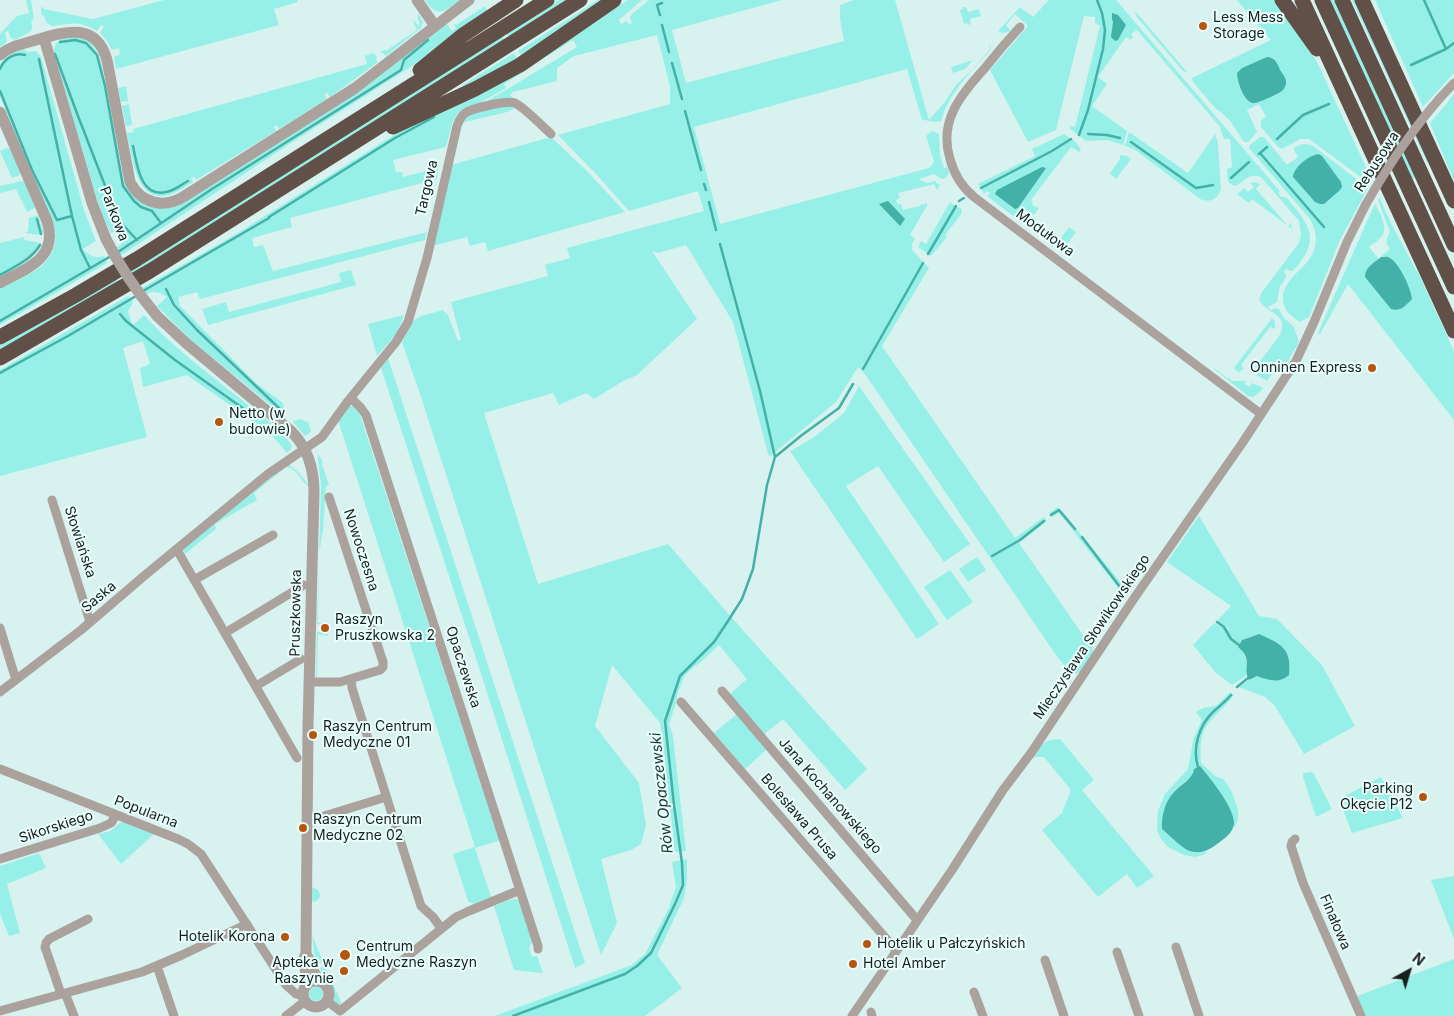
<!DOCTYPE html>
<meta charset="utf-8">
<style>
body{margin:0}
#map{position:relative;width:1454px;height:1016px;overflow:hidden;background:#d8f2ef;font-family:Inter,sans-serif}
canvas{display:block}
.north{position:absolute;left:1384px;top:946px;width:50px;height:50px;-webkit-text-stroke:4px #eafffc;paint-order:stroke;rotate:39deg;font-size:14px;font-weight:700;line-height:20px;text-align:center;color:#161f1e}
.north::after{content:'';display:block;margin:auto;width:18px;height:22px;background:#161f1e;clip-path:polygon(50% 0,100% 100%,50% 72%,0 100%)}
</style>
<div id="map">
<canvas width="1454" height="1016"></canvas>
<div class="north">N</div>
</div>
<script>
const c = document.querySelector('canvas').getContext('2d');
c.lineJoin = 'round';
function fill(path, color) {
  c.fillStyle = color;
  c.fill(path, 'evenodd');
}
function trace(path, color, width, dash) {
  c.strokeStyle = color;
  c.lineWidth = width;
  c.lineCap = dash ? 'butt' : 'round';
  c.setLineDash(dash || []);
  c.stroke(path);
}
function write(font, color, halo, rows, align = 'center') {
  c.font = font + ' Inter,sans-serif';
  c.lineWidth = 4;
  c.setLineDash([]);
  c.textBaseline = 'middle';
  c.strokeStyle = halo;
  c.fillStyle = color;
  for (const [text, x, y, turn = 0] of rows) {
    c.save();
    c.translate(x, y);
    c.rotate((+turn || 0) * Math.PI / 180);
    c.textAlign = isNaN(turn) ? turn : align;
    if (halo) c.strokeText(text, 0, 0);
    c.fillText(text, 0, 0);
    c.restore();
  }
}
fill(new Path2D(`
 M26,0H31L34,19L31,20C34,31 31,32 22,36C17,39 17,41 11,38L8,31L5,32C7,42 9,41 0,47V34L17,16L29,13Z
 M164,0H297L298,2L274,9L279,25L116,69L114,57L120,54L119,48L112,50L107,41L100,33L104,27L101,25L97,31C88,26 79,22 69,24C63,24 58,26 52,26L47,23L44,16L42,15L41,10L42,6L44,9L93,19Z
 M425,0H460C445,11 438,19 425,0Z
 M559,0H568L509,37L506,33Z
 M598,0H606L522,57L518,51Z
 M628,0H642L619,20L621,24L626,21L629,24L632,23L630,18L631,15L649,0H782L672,30L686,83L844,41L840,19V5L854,0H895L929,120L944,103L956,85L972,70L990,49L989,42L991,49C971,73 950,90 941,121C933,123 929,120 922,120L907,69L694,127L720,224L929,168L934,162L926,136L932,131L939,134L940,155L944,168L947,167L949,172L947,177L942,179L934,174L919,179L927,183L936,181V183L940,185L937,190L934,184L898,193L900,198L896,200L898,205L901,204L903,210L920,206L921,204L924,205L925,203L928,204L910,235L915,238L912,244V250L929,268L882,346L1015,538L1044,517L1047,521L1019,543L1094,651L1081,671L1076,674L1070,672L1058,658L865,374L858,367L836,402L769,457L733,322L686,245L658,253L652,251L697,319L637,375L623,381L594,399L586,393L559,405L553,393L484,413L538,584L668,544L725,610L867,769L845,790L783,719L763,735L729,695L747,679L719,645L701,662L695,666L685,675L678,692L676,703L669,724L673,736L686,851L675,852L660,723L612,665L595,726L639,783L646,825L641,844L631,850L601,859L617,923L601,955L420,394L402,342L413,321L421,316L443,310L448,315L458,341L461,340L451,302L548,276L545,265L570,258L567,248L704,211L698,191L629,211L597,175L558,135L670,104V86L657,35L574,56L557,68V81L513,92L510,95L516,101L484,103L577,47L573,40L528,68L554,46Z
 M1049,0H1116L1279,190V194L1281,197H1286C1310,226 1322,239 1293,271H1290L1286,269L1284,272L1286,275V278L1280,286L1277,302L1268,307L1271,310L1275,308L1279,309L1283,317L1294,327L1299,342L1283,370L1276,372L1279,367L1277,366L1267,381L1257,375L1255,368L1280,335C1290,312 1265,314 1259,299L1262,292L1299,243L1301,235L1299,221L1261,177C1249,172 1244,182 1235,186L1230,184L1228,181L1227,169L1232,167L1230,139H1224L1220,127L1137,30L1131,34L1133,37L1131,40L1126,37L1098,77L1107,84L1092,106L1127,131L1123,145L1107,140L1086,141L1070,129V126L1075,127L1100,26L1095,23V17L1084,16L1056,130L1028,142L990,70L1028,26L1015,14L1006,25L1011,31L1003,33L998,31L1020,7L1033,17Z
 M1237,0H1276L1303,38L1317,62L1372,180L1370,184L1309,139H1300L1282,149L1278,147L1261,127V121L1266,116L1259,104L1247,110L1257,132L1248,142H1244C1241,138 1240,135 1237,131C1232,123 1224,113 1216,109L1193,82L1192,78L1271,40Z
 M1329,0H1334L1415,177L1412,180Z
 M1352,0H1356L1429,160L1427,162Z
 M1375,0H1454V73L1423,107Z
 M485,6L488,12L452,35L412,66L297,139L120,256L116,248C124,244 125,236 122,228L111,233L104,219L96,196L54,53C53,35 76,34 88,41C95,46 98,53 101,61L124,182C135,204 154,213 178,206L447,24L452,31L456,28L453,23L456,25Z
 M963,7H966L968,12L979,9L981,16L970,19L971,24L968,25L967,23L964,24L960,10L963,9Z
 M1135,11L1187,72L1183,71L1136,16Z
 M419,14L423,22L421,28L386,56L380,51L387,50L417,30L413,21L414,20L418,26L420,24L417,17Z
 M502,36L505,40L131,274L129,271Z
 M25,49L26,52L36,51L41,57L84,210L96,241L83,249C89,255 94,259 104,256L107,263L0,325V289C29,274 63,264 54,224L32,176L0,96V65C6,55 15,52 25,49Z
 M373,53L377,57L376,60L378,62L330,97L327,93L324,95L327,99L279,129L277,125L274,127L276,131L196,180L195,177L191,178L193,182C186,186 178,192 169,195C135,204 132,155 127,133L134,132L133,129L367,64L365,56Z
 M514,53L518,60L463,87V85Z
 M973,60L965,69L953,73L951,67Z
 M523,68L525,71L504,84L506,88L480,103L465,108L459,112L452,123L446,147L393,160L396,172H402L403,177L438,168L437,179L290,218L292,227L252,238L254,247L263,245L273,271L427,232L425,240L200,299L197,292L178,297L180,306L256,383L283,403L284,409L282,412L278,411L191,340L157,306L167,297C160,292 154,291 146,294L142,288L233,236L402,130Z
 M126,86L128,101L121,102L118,88Z
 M1454,94V181L1430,123L1448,102V101Z
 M129,104L132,125L126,126L122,106Z
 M505,104L518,107L507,112L461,123L469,114Z
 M1129,132L1188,173L1215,134L1218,143L1221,189C1217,200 1210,203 1200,199L1134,149L1125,146Z
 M1064,134L1076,142L1081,150L1079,152L1071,147L1031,200L1033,203L1032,205L1039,208L1034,215L1025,209L1017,219L987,196L990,193L987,191L984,194L978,184L1035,156L1032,149Z
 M551,137L587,171L625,212L488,251L485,242L470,246L467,237L432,246L451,165Z
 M1260,137H1264L1287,165L1298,157L1294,150L1295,147L1303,144L1312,145L1368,188L1340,240L1309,317L1300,322C1292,317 1284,311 1283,301C1281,280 1305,270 1313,253C1318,241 1316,230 1310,219L1249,148L1250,145Z
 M7,148L10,149L21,173L18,176L12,178L0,151Z
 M1120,155L1127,156L1131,159L1116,179L1110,173L1120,159Z
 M22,181L25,182L35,207L33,209L27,212L16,189L0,193V186Z
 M1255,182L1260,184L1256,189L1288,226L1291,223L1292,229L1252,199L1249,203L1237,194L1244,188L1248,192L1254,187L1250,183Z
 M1379,197L1392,225L1421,279L1454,351V420L1348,284L1320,334L1318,333L1368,219L1375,204C1379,212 1389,228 1382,236C1379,240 1373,244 1369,247L1379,259L1367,268L1387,257H1381L1390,249C1385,242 1386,239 1390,232L1378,200Z
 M950,202L958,208L959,207L961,208L962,213L945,235L947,237L931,256L918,247L921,241L926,244Z
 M38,215L43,230V234L40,235L25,233L28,231L29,218Z
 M1069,227L1076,232L1067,244L1060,239Z
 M24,237V240L41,243L42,245C32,261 15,269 0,278V243Z
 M351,270L356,285L208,325L202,309L226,302L229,312L341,282L339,273Z
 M116,278L118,282L0,350V345Z
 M128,296L133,302L128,311L132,324L133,325L144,315L164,336L190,359L276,427L287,439L292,446L291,449L287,453L270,433L187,375L143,387L140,368L150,364L143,341L123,348L147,437L0,476V370Z
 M404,315L398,332L377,356L368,324Z
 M1272,318L1275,322V329L1270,327L1241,365L1244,369L1238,372L1234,368Z
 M388,358L585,963L575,968L482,677L381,368Z
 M1214,368L1227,378L1231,379V381H1246L1244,384L1250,387L1252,383L1263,388L1259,393L1253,397L1248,396L1214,369Z
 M859,386L970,544L944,562L878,466L846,486L939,624L917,639L790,451L813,438L844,413Z
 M349,406H353L358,409L498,837L501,840L475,848L491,897L474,904L468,901L453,854L475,847L339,423L337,422Z
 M300,419L308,422L311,432L305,436L293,422V421Z
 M318,454L323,462L322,464L329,485L326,486L323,530L319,554L318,623H328V636L318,634L317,679L316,678L317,632H327V625L317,624L321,487C321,478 317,462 318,454Z
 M288,464L298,472L308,484V486C300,480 297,468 286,467L254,493L257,500L215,524L216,529L185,554L182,549Z
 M1058,507L1127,590L1124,595L1059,513L1052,517L1049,513Z
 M1199,516L1259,616L1277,619L1322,665L1355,726L1304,754L1275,706L1265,697L1239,687L1249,680L1257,676L1267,679L1259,634C1250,637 1241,637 1238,647C1247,655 1249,664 1246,676L1232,685L1215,672L1193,645L1214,623L1223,628L1231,630L1217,621L1231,606L1167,562Z
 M977,557L986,570L968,582L959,569Z
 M950,570L973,602L947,620L924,587Z
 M1230,692L1234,695C1211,724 1198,721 1201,763L1215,776L1223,779L1231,790L1238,809V819L1235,827L1233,826C1235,807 1212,780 1200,766L1194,769C1192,780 1179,784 1173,793C1168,800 1164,821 1162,829L1194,853L1207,852L1203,855L1195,857L1184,855L1168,847L1161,839L1157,831L1158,811L1165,794L1188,769L1194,737L1202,720L1196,712L1203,708L1216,706Z
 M737,714L767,749L745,769L714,733Z
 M1060,739L1094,780L1082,790L1154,876L1137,888L1127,874L1098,897L1042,830L1062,813L1071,790L1044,757H1034C1042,743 1044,740 1060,739Z
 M1313,772L1332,809L1316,817L1303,777V773Z
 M1381,777L1403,818L1352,833L1339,799Z
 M123,822L154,834L121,864L98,834C102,833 110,832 113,829C118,825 118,823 123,822Z
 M39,853L46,868L7,884L20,933L9,936L0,914V866Z
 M687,859V879L684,898L657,955L682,988L645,1016H495L632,965L645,954L669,908L676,887L672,862Z
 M1454,876V939L1431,880Z
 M312,887L318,890L320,895L319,899L314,902L312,901Z
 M517,899L521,904L533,941L529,948L532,957L537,956L543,973L514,970L494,906L509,900Z
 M312,924V935L323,962L317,964C313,950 312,938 312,924Z
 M1454,959V1016H1364L1355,997Z
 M325,966L342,1004L340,1005L334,1001C336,984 329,982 319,972L321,971L320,968Z
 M309 994a7 7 0 1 1 14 0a7 7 0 1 1-14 0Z`), '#97f0e7');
fill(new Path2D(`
 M1112,13L1118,15L1126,25L1118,40L1115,41L1111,37L1113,22L1112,19Z
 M1267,57C1275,58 1277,62 1280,70C1283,74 1287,79 1286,84C1285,87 1284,89 1282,91C1278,94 1257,104 1253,103C1244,102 1237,81 1237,73L1242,68Z
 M1318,154L1322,156L1341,182L1342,187L1340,190L1324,204H1320L1315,202L1293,177C1294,167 1308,156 1318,154Z
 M1042,167L1046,168L1044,171L1018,208L1015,209L995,194L997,190Z
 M888,201L905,219L900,226L879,204Z
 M1381,257C1385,257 1387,256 1390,258C1399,263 1411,288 1412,299C1406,305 1401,312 1391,309L1365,277C1365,267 1374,263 1381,257Z
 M1259,634C1281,644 1292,648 1289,675C1279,684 1268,680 1257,676L1249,680C1242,668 1254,660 1238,647L1242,640Z
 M1200,766C1210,778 1234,807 1234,823C1234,830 1227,837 1221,841C1193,864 1184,848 1162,829C1161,817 1165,801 1174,792C1180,785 1193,779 1194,769Z`), '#43b1a8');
trace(new Path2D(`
 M1424,0L1446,49
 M660,15L657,5L662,3
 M662,25L669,52
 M60,42L75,40L86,43L97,55L105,86L123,186L134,201L141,207L152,211L161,223
 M55,54L78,116L111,201L121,223L137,240
 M39,59L72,216L81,250L86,260
 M672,63L682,99
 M1411,65L1446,49L1454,43
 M0,69C4,59 14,52 25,55
 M0,91L32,170L57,220L72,216
 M685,111L701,170
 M1088,134L1107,135L1120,138
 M1079,135L1088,110L1103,49L1105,30L1102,13L1097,0
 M1277,139L1303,115L1329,104
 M1131,142L1196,188L1213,185
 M133,146C137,164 140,198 166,192C174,191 181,185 188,181
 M1260,153L1324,227
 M1259,154L1267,147
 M1231,178L1249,162
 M704,184L706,190
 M981,188L1052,151L1071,139
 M959,201L964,198
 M709,202L716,230
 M269,217L395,138L434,117
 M37,219L41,234
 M720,244L760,391L775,457
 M118,252L212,189L401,70L404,60L428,40
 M928,254L956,206
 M87,262L90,268
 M0,275C14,267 31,260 40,245
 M166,289L174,305L197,330L281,410
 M143,291L269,218
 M120,314L126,321L175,360L251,414
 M0,321L111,256
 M863,369L923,263
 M0,373L68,336L136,296
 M1051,515L1059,510L1075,529
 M1082,537L1123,591
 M992,556L1020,540L1044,521
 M1217,622L1224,627L1231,639L1239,645
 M1237,687L1248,678
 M1198,767C1192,748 1199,725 1214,711C1220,706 1226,701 1231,695
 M513,1016L625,974L637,966L651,953L675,904L683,885L682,863L674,805L665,721L680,676L714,642L728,621L742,599L753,569L767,485L775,457L802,435L839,408L853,384`), '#43b1a8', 2.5);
trace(new Path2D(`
 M1020,27C1008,40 996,54 985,68C962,94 938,120 950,159C954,174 962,187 974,197L1261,414
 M1440,98L1454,83
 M351,398L361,408L366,415L538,946V949
 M52,500L90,622
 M177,550L297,758
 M194,580L273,535
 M0,628L16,680
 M225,633L304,585
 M351,679L352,688L421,906L433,917L441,928
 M309,682H340L380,670L383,667V662L329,497
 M256,686L301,659
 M722,691L917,920
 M0,692L81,630L144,576L268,474L322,437L348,401L396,342L408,322L427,258L457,126C459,121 461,116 465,113C473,108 507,100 515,103C525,108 542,126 551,134
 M681,702L896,950
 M0,769L178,839L188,844L201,854L286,985L296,994L304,996
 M307,818L321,817L386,797
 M1295,839L1292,842L1291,846L1303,883L1361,1016
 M0,859L100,828L111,823L116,815
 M1176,947L1199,1016
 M1117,952L1139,1016
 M1045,960L1064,1016
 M157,966L174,1016
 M974,992L983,1016
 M65,993L74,1016
 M61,994L45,947L46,943L49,939L88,919
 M327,1001L340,1011L456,917L469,911L520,890
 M0,1011L142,972L182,955L247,924
 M871,1012L872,1016
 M286,1016L305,1001
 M852,1016L952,870L1003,790L1031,753L1135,597L1243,442L1296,361L1314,322L1347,242L1366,204`), '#aba29e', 9);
trace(new Path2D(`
 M417,0L435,26
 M44,38L92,203L106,239
 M0,55C10,46 23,44 36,40C64,32 96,21 107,60L130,182C141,203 163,209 183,197L355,88L469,0
 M0,112L47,221C59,258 27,268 0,283
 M157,316L186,343L291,431C307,447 314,469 314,492L308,726L306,954L304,958L307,985
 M306,954C312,963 313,973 319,981
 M303 994a13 13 0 1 1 26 0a13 13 0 1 1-26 0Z`), '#aba29e', 11);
trace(new Path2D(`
 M1282,0L1317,49
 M1302,0L1454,331
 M1322,0L1454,287
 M1342,0L1454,245
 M1362,0L1454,201
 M420,70L463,35L516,0
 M393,127L475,89L520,65L614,0
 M0,337L76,295L137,259L547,0
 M0,358L150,271L580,0`), '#615047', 15);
trace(new Path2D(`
 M1366,204C1388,166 1411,131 1440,98`), '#aba29e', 9);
trace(new Path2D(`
 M106,239C120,267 137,292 157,316`), '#aba29e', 11);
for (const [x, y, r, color] of [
 [1203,26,5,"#b6560e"],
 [1372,368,5,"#b6560e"],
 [219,422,5,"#b6560e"],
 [325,628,5,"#b6560e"],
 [313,735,5,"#b6560e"],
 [1423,797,5,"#b6560e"],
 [303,828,5,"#b6560e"],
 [285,937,5,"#b6560e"],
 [867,944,5,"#b6560e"],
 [345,955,6,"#b6560e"],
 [853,964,5,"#b6560e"],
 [344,971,5,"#b6560e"]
]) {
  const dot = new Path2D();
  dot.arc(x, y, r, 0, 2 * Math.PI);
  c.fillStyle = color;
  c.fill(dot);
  trace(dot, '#eafffc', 2);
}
write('14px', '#161f1e', '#eafffc', [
 ["Less Mess",1213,18],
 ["Storage",1213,34],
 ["Onninen Express",1362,368,"right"],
 ["Netto (w",229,414],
 ["budowie)",229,430],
 ["Raszyn",335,620],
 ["Pruszkowska 2",335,636],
 ["Raszyn Centrum",323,727],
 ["Medyczne 01",323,743],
 ["Parking",1413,789,"right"],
 ["Okęcie P12",1413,805,"right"],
 ["Raszyn Centrum",313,820],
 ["Medyczne 02",313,836],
 ["Hotelik Korona",275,937,"right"],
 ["Hotelik u Pałczyńskich",877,944],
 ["Centrum",356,947],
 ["Medyczne Raszyn",356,963],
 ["Apteka w",334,963,"right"],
 ["Raszynie",334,979,"right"],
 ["Hotel Amber",863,964]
], 'left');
write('14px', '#161f1e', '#eafffc', [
 ["Rebusowa",1377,162,-57],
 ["Targowa",427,188,-77],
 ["Parkowa",114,214,69],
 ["Modułowa",1045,233,37],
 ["Słowiańska",80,542,72],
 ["Nowoczesna",361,550,72],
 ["Saska",99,597,-40],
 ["Pruszkowska",296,613,-89],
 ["Mieczysława Słowikowskiego",1092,637,-56],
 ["Opaczewska",463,667,72],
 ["Jana Kochanowskiego",830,796,49],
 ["Popularna",146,812,21],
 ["Bolesława Prusa",799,817,49],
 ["Sikorskiego",56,827,-18],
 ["Finałowa",1335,922,67]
]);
write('italic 15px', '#223b38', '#eafffc', [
 ["Rów Opaczewski",662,793,-96]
]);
</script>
